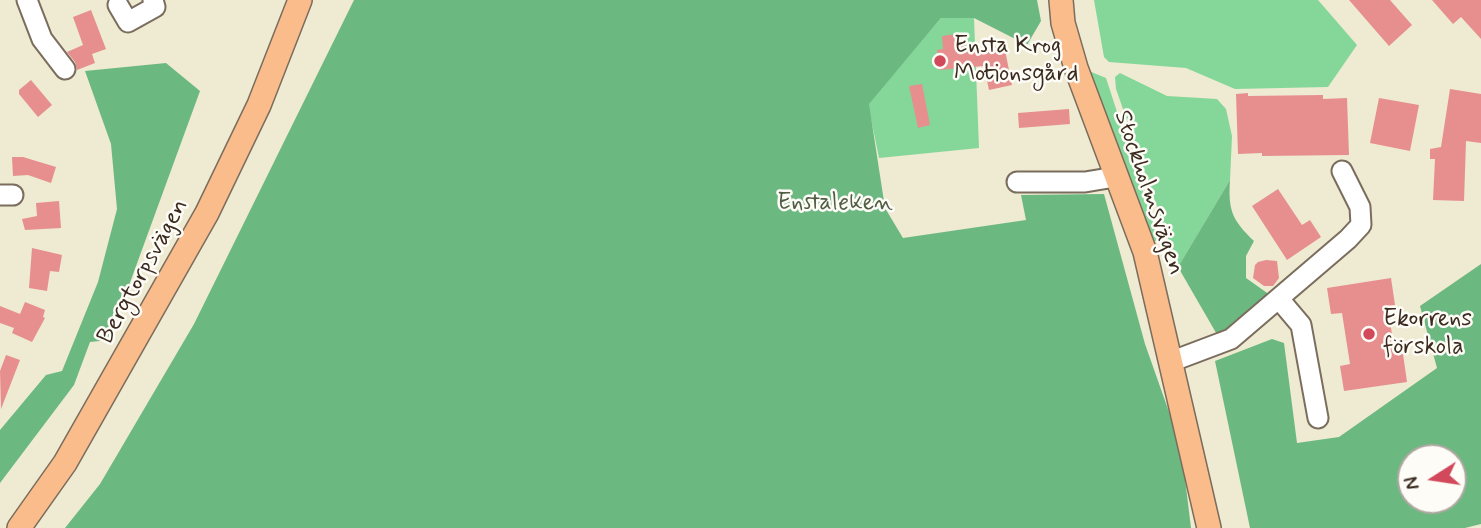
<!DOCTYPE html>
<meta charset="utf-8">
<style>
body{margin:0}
#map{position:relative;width:1481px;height:528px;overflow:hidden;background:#efead2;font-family:Mynerve,sans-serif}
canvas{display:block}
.north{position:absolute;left:1397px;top:444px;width:70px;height:70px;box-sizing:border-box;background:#fdfcf7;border:2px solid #afa8a0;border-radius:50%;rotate:258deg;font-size:19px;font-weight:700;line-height:28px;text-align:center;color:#3b2a1e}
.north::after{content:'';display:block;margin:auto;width:24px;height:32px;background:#d1495b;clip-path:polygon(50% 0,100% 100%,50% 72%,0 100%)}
</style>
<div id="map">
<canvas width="1481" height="528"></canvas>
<div class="north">N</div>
</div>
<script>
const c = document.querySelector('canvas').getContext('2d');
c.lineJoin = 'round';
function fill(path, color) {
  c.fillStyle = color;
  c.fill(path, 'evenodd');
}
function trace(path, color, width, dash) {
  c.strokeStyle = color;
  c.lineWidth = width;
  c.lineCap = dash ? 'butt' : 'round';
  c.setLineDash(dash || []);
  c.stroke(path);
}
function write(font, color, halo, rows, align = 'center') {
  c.font = font + ' Mynerve,sans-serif';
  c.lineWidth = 5;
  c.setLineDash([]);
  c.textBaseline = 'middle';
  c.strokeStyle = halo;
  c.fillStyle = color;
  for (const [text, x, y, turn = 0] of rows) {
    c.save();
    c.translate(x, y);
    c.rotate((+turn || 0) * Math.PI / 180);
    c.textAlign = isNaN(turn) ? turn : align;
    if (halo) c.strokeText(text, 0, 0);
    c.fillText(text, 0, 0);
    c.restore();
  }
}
fill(new Path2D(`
 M1094,0H1318L1357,45L1328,87L1235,89L1186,68L1109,62L1104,57Z
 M941,18H974L979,148L879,158L868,104Z
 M1084,69L1106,78L1159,241H1149Z
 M1120,73L1167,96L1217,99L1226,109L1232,136L1230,180L1178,267L1116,89L1115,77Z`), '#85d799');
fill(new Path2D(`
 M354,0H1037L1041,21L1027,45L974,18H941L869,104L885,208L903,238L1026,220L1021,195L1104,194L1145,344L1181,446L1191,528H65L100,484L194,324Z
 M166,63L200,91L109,340L90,342L74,385L0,483V430L46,375L62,371L98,282L117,209L111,144L85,71Z
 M1230,180C1228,210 1232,220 1254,241L1246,256V278L1270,295L1219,338L1178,267Z
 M1481,264V524L1465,528H1250L1215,361L1272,339L1284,343L1297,443L1339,437L1437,368L1420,306ZM1411,458H1453V500H1411Z`), '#6cb881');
fill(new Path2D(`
 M1349,0H1390L1412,25L1389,46Z
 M1432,0H1481V39L1461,17L1453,24Z
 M91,10L106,49L92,54L95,63L77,70L75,62L67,52L83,45L73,17Z
 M963,33L966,52L1004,45L1012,85L989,90L984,66L939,70L937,50L943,49L942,36Z
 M31,80L52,105L38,117L19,94V90Z
 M922,84L930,125L918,128L909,86Z
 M1450,89L1481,94V143L1466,141L1464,201L1433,200L1435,159H1430V149L1441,147Z
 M1248,93V96L1323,95V99L1347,98L1349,155L1262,156V153L1238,154L1236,94Z
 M1379,98L1419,105L1410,151L1370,143Z
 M1069,109L1070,124L1019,128L1018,113Z
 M12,157H23L56,167L51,183L28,175L13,176Z
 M1278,189L1302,225L1310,220L1321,237L1287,260L1252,206Z
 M59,201L61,228L25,230L22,219L37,216L36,203Z
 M32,248L62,255L59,272L50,271L47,291L29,288Z
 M1266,260L1277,261L1279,278L1273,286H1264L1253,278L1255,265L1258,262Z
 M1391,278L1395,305L1388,307L1395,355L1403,354L1407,382L1344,391L1340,366L1350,364L1342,313L1331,314L1327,288Z
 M25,302L45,310L43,317L45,318L32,342L12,333L14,328L0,323V306L20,314Z
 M6,355L20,360L1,409L0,371Z`), '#e68f8e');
const minor = new Path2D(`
 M27,0L42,39L65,69
 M118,5L128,22L155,7L153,0
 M1017,182H1085L1115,177
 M0,195H13
 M1279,299L1301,325L1318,418
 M1170,362L1231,339L1348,239L1361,225L1360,207L1342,171`);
const major = new Path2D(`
 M1061,0L1063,23L1076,68L1145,252L1209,528
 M19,528L65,463L207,213L259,105L300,0`);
trace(minor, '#7a6d5d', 23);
trace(major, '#7a6d5d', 26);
trace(minor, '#fff', 19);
trace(major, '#fabc8b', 23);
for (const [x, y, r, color] of [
 [940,61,7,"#d1495b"],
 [1369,334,7,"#d1495b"]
]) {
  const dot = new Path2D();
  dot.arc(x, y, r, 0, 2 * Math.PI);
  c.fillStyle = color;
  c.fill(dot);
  trace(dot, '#fdfcf7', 2.5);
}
write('24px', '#3b2a1e', '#fdfcf7', [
 ["Ensta Krog",954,47],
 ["Motionsgård",954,75],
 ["Ekorrens",1383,320],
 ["förskola",1383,348]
], 'left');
write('24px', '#3b2a1e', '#fdfcf7', [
 ["Stockholmsvägen",1148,193,71],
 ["Bergtorpsvägen",144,272,-61]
]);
write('24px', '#515e43', '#fdfcf7', [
 ["Enstaleken",835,204]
]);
</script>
